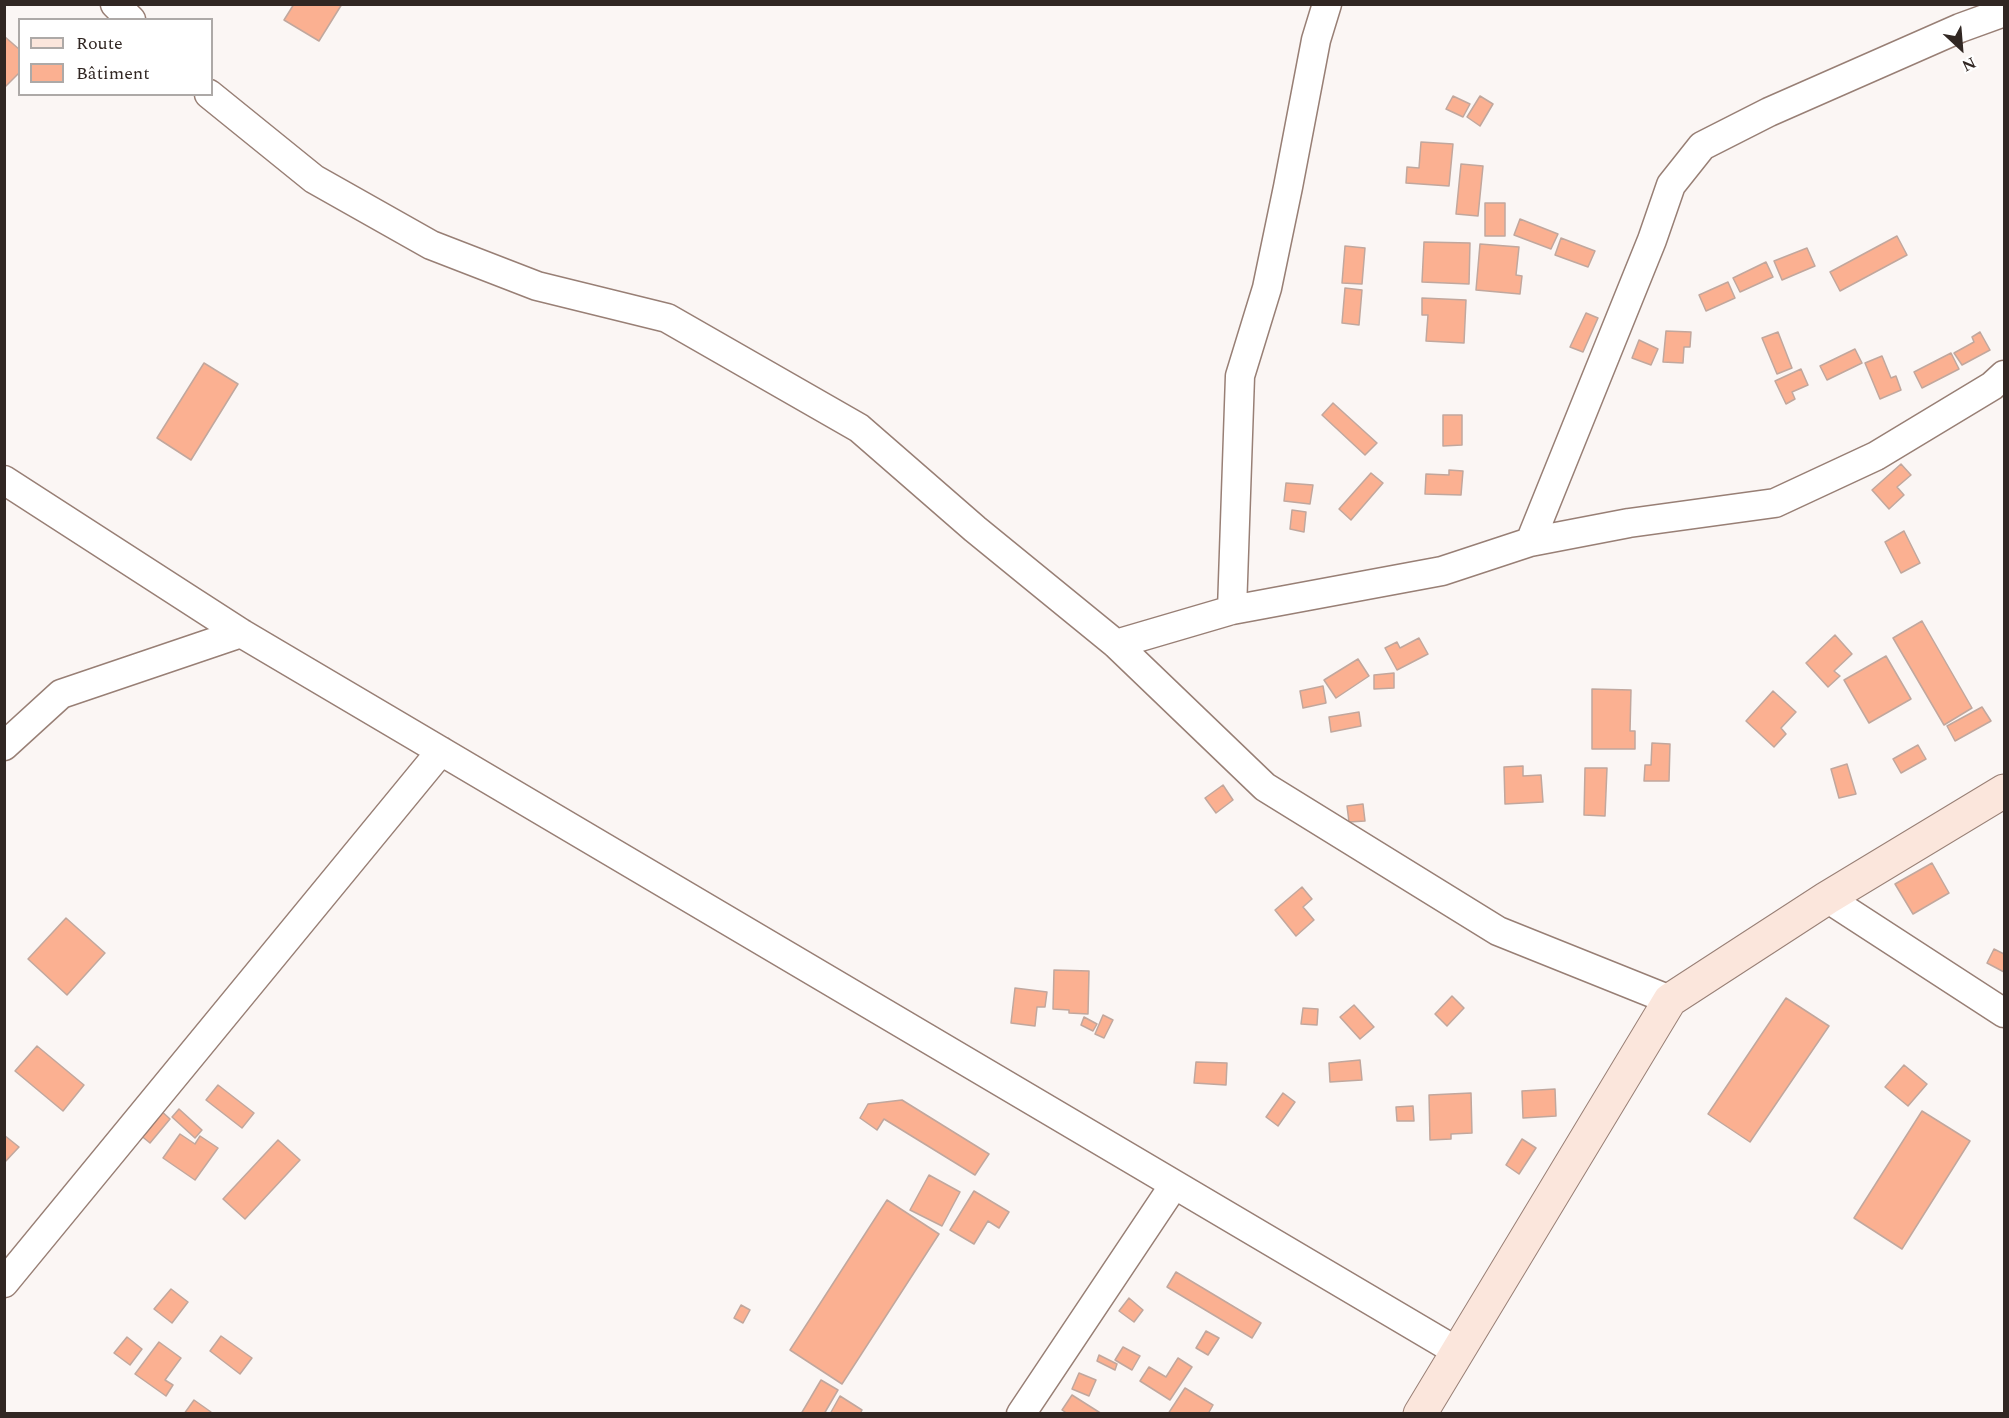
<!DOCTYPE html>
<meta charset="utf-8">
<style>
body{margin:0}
#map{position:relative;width:2009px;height:1418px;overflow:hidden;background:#fbf6f4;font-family:Spectral,serif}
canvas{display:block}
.frame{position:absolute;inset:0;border:6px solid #312723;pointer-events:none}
.legend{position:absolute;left:18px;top:18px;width:195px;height:78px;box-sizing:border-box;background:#fff;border:2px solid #ada9a7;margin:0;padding:8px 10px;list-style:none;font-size:18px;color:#312723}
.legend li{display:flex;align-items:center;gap:12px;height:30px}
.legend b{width:30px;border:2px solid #ada9a7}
.north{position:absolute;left:1931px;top:18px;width:60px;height:60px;-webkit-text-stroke:4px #fff;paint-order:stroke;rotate:154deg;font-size:16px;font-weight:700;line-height:24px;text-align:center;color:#312723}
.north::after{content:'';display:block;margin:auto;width:21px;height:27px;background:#312723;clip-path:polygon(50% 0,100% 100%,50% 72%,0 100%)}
</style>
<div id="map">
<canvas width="2009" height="1418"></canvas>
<div class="frame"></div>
<ul class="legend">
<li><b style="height:8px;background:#fbe6dc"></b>Route</li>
<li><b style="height:16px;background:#fbb091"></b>Bâtiment</li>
</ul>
<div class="north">N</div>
</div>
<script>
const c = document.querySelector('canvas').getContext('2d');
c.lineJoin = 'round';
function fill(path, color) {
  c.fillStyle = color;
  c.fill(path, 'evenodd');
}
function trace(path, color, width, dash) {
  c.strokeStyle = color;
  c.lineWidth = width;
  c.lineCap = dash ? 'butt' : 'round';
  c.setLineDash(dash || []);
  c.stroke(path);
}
const building = new Path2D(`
 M294,4H342L319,41L284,20Z
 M4,36L20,50V72L4,88Z
 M1453,96L1470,104L1463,117L1446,109Z
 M1480,96L1493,104L1480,126L1467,117Z
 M1421,142L1453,144L1449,186L1406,183L1407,167L1419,168Z
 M1461,164L1483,166L1478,216L1456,214Z
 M1485,203H1505V236H1485Z
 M1520,219L1558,234L1551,249L1514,235Z
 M1897,236L1907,255L1840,291L1830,272Z
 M1561,238L1595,251L1588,267L1555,255Z
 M1424,242L1470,243L1469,284L1422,282Z
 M1480,244L1519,247L1516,275L1522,276L1520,294L1476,290Z
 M1345,246L1365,248L1362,284L1342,283Z
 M1807,248L1815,266L1782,280L1774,261Z
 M1766,262L1773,277L1740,292L1733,278Z
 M1728,282L1735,298L1706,311L1699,295Z
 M1345,288L1362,290L1359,325L1342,323Z
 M1422,298L1466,300L1464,343L1426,341L1428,315H1422Z
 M1586,313L1598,318L1583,352L1570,347Z
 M1666,331L1691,332L1690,347H1684L1683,363L1663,362Z
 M1778,332L1792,368L1777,374L1762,338Z
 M1980,332L1990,350L1962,365L1954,353L1974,342L1972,337Z
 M1639,340L1658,349L1651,365L1632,358Z
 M1855,349L1862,363L1827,380L1820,366Z
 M1951,353L1959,369L1922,388L1914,372Z
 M1882,356L1891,378L1896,376L1901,390L1880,399L1865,363Z
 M204,363L238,384L191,460L157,438Z
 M1801,369L1808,385L1792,392L1795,399L1786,404L1775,381Z
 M1333,403L1377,443L1365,455L1322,415Z
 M1443,415H1462V445L1443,446Z
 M1901,464L1911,475L1897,487L1904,495L1889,509L1872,490Z
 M1449,470L1463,471L1461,495L1425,494L1426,474L1449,475Z
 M1371,473L1383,483L1351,520L1339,509Z
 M1286,483L1313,485L1310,504L1284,501Z
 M1292,510L1306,512L1304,532L1290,529Z
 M1904,531L1920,563L1901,573L1885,542Z
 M1922,621L1972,708L1944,725L1893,638Z
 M1835,635L1852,654L1834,671L1840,676L1828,687L1806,663Z
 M1419,638L1428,654L1397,670L1385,648L1397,642L1400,648Z
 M1886,656L1911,699L1869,723L1844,680Z
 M1358,659L1369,676L1336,698L1324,680Z
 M1394,673V688L1374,689V675Z
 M1323,686L1326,703L1303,708L1300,691Z
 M1592,689L1631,690L1630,731H1635V749H1592Z
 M1773,691L1796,712L1781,728L1786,734L1774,747L1746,721Z
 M1982,707L1991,721L1955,741L1947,726Z
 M1359,712L1361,726L1331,732L1329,717Z
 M1652,743L1670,744L1669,781H1644L1645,765H1651Z
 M1918,745L1926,759L1901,773L1893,759Z
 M1847,764L1856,794L1839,798L1831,769Z
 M1523,766V776L1541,775L1543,802L1505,804L1504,767Z
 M1585,768H1607L1605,816L1584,815Z
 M1223,785L1233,800L1216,813L1205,798Z
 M1363,804L1365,821L1349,822L1347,806Z
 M1932,863L1949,893L1913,914L1895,884Z
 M1302,887L1312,899L1303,907L1314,920L1296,936L1275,910Z
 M66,918L105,953L67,995L28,959Z
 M1994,949L2004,954V972L1987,963Z
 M1054,970L1089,971L1088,1014L1069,1013V1010L1053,1009Z
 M1015,988L1047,992L1045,1007H1037L1035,1026L1011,1023Z
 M1452,996L1464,1008L1447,1026L1435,1014Z
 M1786,998L1829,1026L1750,1142L1708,1114Z
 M1354,1005L1374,1027L1360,1039L1340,1017Z
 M1303,1008L1318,1009L1317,1025L1301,1024Z
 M1103,1015L1113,1020L1104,1038L1095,1034Z
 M1084,1017L1097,1024L1093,1031L1081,1025Z
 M37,1046L84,1085L63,1111L15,1071Z
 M1360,1060L1362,1080L1330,1082L1329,1063Z
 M1196,1062L1227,1063L1226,1085L1194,1083Z
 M1904,1065L1927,1084L1908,1106L1885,1087Z
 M218,1085L254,1113L242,1128L206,1100Z
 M1555,1089L1556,1116L1523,1118L1522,1091Z
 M1283,1093L1295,1102L1278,1126L1266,1117Z
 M1471,1093L1472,1133L1451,1134V1139L1430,1140L1429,1095Z
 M902,1100L989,1154L975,1175L884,1119L877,1130L860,1118L868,1104Z
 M1413,1106L1414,1121H1397L1396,1107Z
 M159,1109L170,1119L150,1143L139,1134Z
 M179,1109L202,1130L195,1138L172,1117Z
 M1922,1111L1970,1141L1902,1249L1854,1218Z
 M180,1134L195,1144L200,1136L218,1148L195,1180L163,1158Z
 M4,1135L19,1147L4,1163Z
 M1522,1139L1536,1148L1519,1174L1506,1165Z
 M278,1140L300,1160L245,1219L223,1199Z
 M929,1175L960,1192L942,1226L910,1210Z
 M974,1191L1009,1212L999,1228L988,1221L974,1244L950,1230Z
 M887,1200L939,1234L842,1384L790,1350Z
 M1176,1272L1261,1323L1252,1338L1167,1287Z
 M171,1289L188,1302L172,1323L154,1309Z
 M1129,1298L1143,1310L1134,1322L1119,1311Z
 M741,1305L750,1310L743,1323L734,1318Z
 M1206,1331L1219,1338L1208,1355L1196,1348Z
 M221,1336L252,1358L240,1374L210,1351Z
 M127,1337L142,1349L130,1365L114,1353Z
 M159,1342L181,1358L165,1380L173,1385L166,1396L135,1374Z
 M1123,1347L1140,1356L1132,1370L1115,1360Z
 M1099,1355L1117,1364L1115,1370L1097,1361Z
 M1178,1358L1192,1367L1170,1400L1140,1381L1149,1367L1166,1377Z
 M1079,1373L1096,1380L1089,1396L1072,1389Z
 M821,1380L838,1390L824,1414H801Z
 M1185,1388L1213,1405L1208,1414H1168Z
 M1072,1395L1102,1414H1068L1062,1410Z
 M840,1396L862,1410L860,1414H830Z
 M194,1400L211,1412L210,1414H184Z`);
fill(building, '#fbb091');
trace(building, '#c1a79d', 1.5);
const street = new Path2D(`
 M115,4L131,20
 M209,94L314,179L431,245L537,286L667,318L859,428L975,529L1116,644L1265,787L1498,931L1670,1000
 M4,480L241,633L1458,1352
 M1530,542L1652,240L1671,185L1702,146L1769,112L1960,28L2004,12
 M1232,610L1240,376L1267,288L1288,187L1316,40L1327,4
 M1116,644L1232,610L1442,571L1530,542L1629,523L1775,503L1876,456L1992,386L2004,375
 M4,746L61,694L241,633
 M1827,898L2004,1013
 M4,1283L441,751
 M1021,1414L1174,1185`);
const secondary = new Path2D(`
 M1420,1414L1670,1000L1827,898L2004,791`);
trace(street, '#987f75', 31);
trace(secondary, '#987f75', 35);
trace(street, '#fff', 28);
trace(secondary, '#fbe6dc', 33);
</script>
